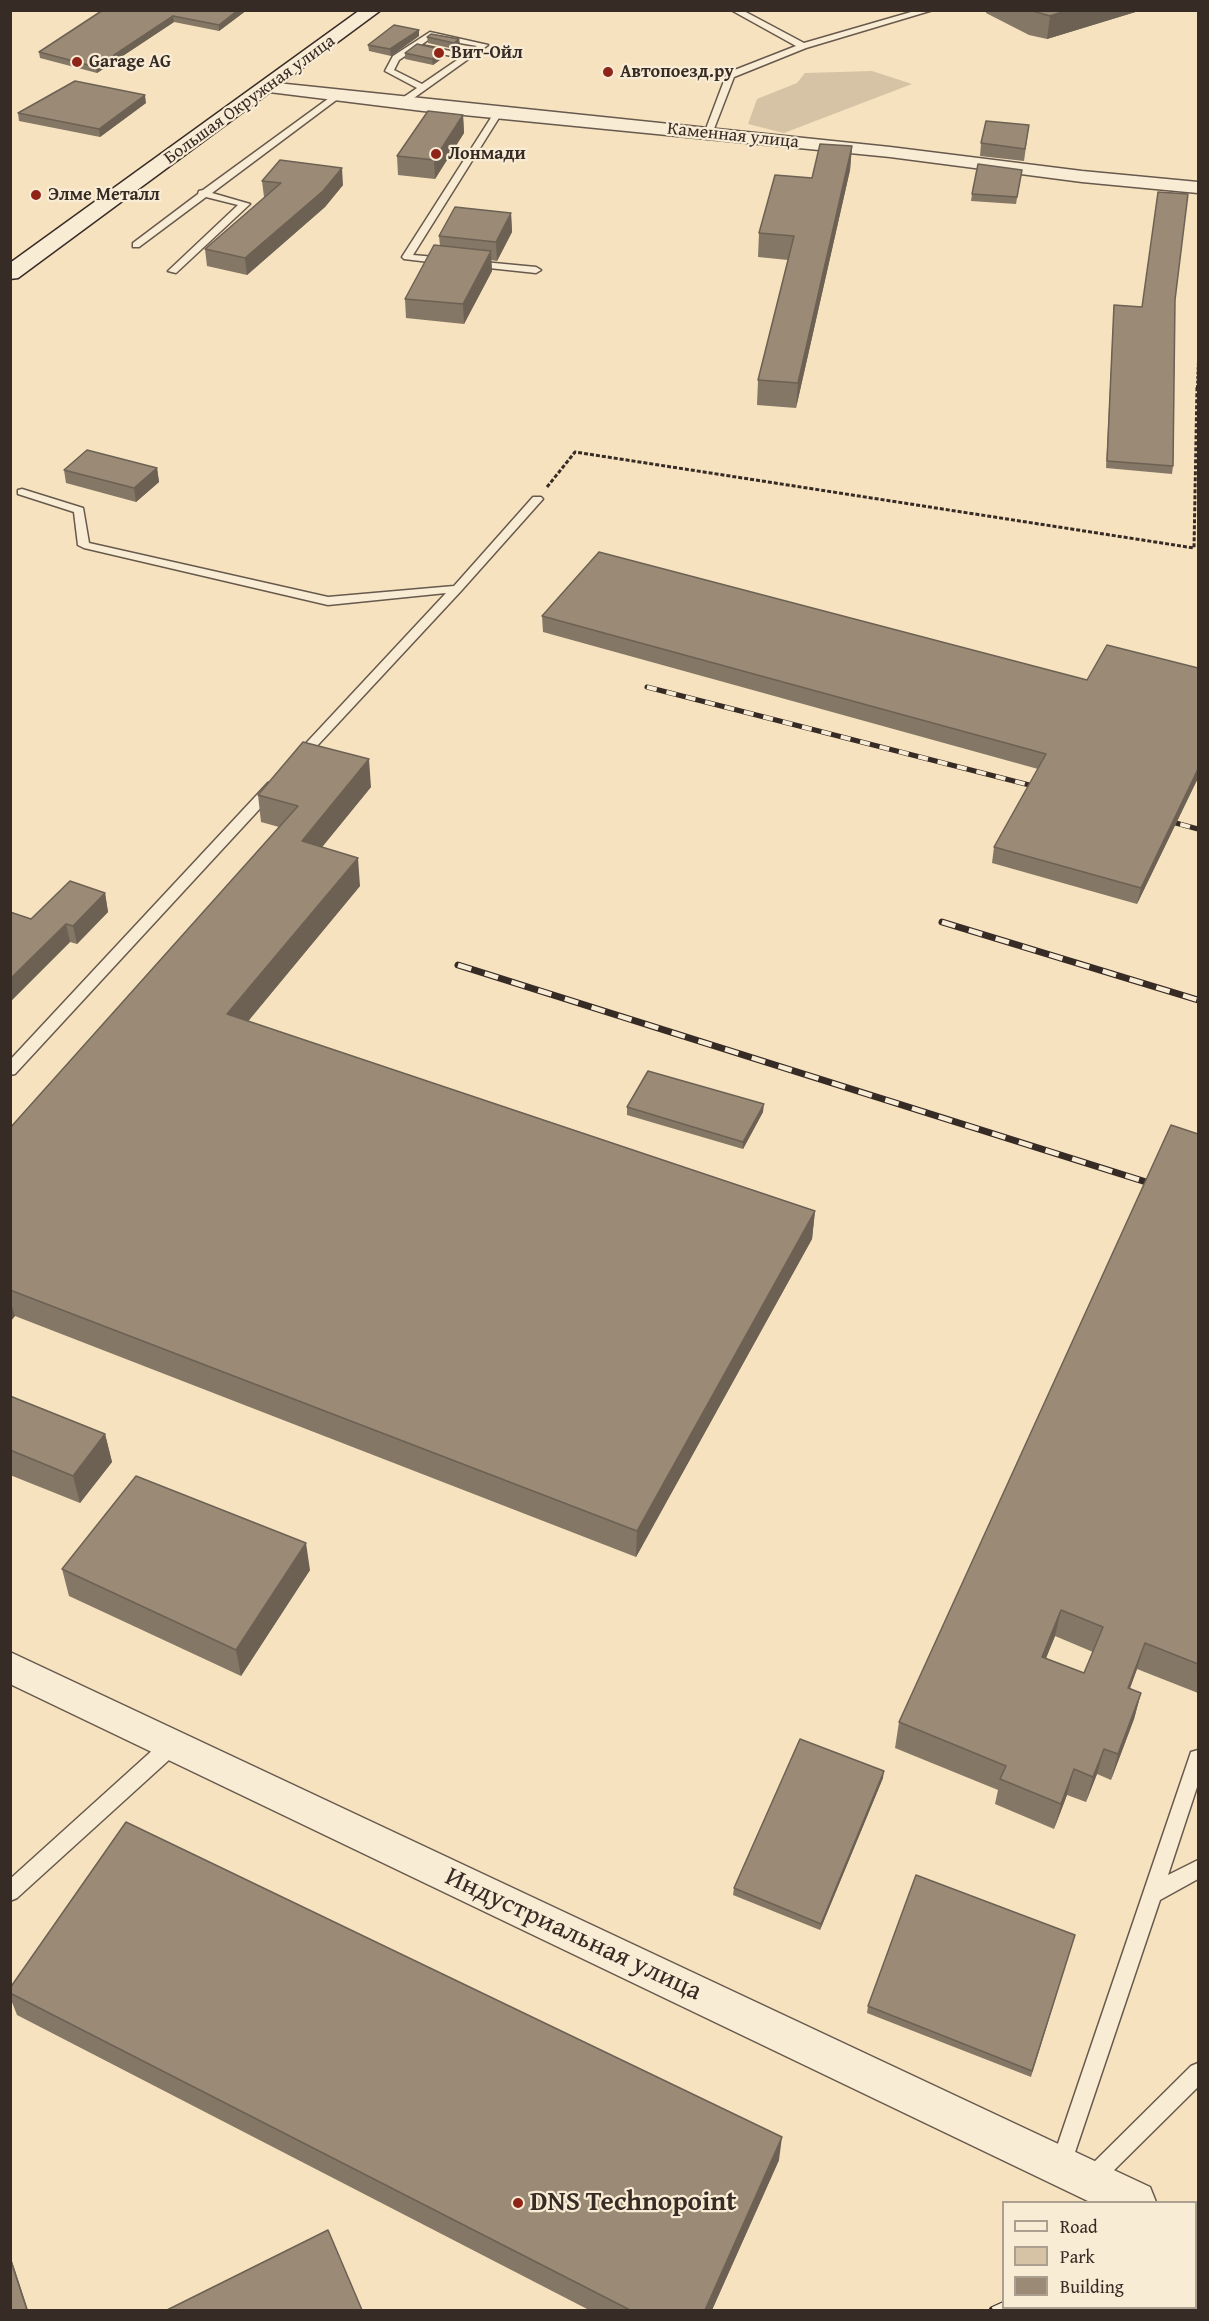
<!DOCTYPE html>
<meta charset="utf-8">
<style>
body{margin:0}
#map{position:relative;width:1209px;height:2321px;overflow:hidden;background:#f6e2bf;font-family:"Gentium Book Plus",serif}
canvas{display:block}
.frame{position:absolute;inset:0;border:12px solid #372b26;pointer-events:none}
.legend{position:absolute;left:1002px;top:2201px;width:195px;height:108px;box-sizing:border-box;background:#f9ecd5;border:2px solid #ab9f8f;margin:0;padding:8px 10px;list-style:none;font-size:18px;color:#372b26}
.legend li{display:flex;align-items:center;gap:12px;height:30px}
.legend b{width:30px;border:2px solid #ab9f8f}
</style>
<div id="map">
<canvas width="1209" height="2321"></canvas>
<div class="frame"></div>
<ul class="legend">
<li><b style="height:8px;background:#f9ecd5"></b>Road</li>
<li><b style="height:16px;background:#d6c3a5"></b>Park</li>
<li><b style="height:16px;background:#9a8a76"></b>Building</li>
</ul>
</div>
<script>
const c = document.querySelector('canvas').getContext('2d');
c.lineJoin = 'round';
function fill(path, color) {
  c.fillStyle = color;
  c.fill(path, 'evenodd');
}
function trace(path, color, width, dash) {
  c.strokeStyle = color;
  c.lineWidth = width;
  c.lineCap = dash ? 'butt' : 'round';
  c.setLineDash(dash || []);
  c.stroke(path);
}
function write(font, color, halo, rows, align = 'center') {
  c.font = font + ' "Gentium Book Plus",serif';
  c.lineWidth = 4.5;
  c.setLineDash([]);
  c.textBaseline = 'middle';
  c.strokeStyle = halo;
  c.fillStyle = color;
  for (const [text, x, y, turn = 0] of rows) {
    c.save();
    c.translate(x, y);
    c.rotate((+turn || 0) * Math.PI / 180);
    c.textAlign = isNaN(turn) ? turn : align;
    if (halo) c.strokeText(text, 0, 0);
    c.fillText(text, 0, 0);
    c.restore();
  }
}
fill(new Path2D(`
 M872,71L912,84L784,133L748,124L757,99L797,83L805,73Z`), '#d6c3a5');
const service = new Path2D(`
 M731,10H742L804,43L918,10H933L806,48L734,77L712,134L708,137L704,134L727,73L796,46Z
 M430,32L488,45L404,105H398V101L417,88L385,71L393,56ZM431,38L477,46L465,54L421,45ZM420,46V49L460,58L422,84L394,70L399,60Z
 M336,93L340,96L339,98L212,193L250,204L176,273L168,271L238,205L206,197L139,247H133V243L198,194L199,191L203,190Z
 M498,110L502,113L413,255L446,258L451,261L446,264L404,259L402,257L494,113Z
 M473,261L536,267L541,270L536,273L470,266L468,264Z
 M22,489L83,508L89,543L328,597L454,586L533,497H541L543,499L461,591L303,761H295V755L446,593L328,605L84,548L78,545L74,512L18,494V490Z
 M273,782L279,786L278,789L15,1074L10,1075V1060L268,783Z
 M173,1736L180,1738L182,1744L180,1750L17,1898L10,1901V1879L166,1738Z
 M1198,1750V1784L1168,1875L1198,1860V1879L1160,1900L1070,2167L1067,2174L1060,2177L1053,2174L1050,2167L1189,1758L1191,1752Z
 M1198,2063V2087L1098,2186L1091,2189L1084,2186L1081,2179L1084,2172L1191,2066Z
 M1077,2308H1099L1098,2310H1076Z`);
const minor = new Path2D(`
 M267,82L890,147L1082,171L1198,182V193L1082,182L890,157L423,111L261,91L258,87L261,83Z
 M10,1652L1150,2187L1156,2202H1090L10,1684Z
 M1196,2212L1198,2213V2256L1196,2255Z`);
const secondary = new Path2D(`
 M360,10H381L18,278L10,279V263Z`);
trace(service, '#67594c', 3);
trace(minor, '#67594c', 3);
trace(secondary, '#372b26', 3);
trace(new Path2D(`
 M1197,388L1198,360`), '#372b26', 2, [3, 1.5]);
trace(new Path2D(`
 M547,487L575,452L1194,548L1197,387`), '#372b26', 3, [4, 2]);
fill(service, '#f9ecd5');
fill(minor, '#f9ecd5');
fill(secondary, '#f9ecd5');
const railFar2 = new Path2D(`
 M647,687L1045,789
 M1161,819L1198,829`);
const railFar1 = new Path2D(`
 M942,922L1198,1000
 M458,965L1162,1187`);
const rail = new Path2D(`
 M993,2310L1004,2305`);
trace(railFar2, '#372b26', 5);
trace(railFar1, '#372b26', 7);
trace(rail, '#372b26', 8);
trace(railFar2, '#f9ecd5', 4, [10]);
trace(railFar1, '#f9ecd5', 4.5, [14]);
trace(rail, '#f9ecd5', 6, [17]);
fill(new Path2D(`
 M103,10H247L219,31L174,22L97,73L40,58L39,52Z
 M986,10H1142L1047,39L1029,35L986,13Z
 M419,36L391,56L369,51L368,45Z
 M427,37L459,39L460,45L454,49L428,43Z
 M405,53L444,57L433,65L405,59Z
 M146,103L100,137L19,121L18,113Z
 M463,115L464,133L435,179L398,175L397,156Z
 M1029,125L1024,161L980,156L981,143Z
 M852,146L850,170L796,408L757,405L758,380L788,260L758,257L759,233L812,178Z
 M1022,170L1016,204L971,201L972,194Z
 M262,181L343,185L325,207L247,275L207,266L205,249L265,197H264Z
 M511,213L512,232L497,261L491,260L492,271L464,324L406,318L405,299L440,246L439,236Z
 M1175,300L1173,466L1172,474L1106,468L1114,305L1142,307Z
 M157,468L159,482L136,502L66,483L64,470Z
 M542,616L1087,680L1198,668V778L1137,904L992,863L994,847L1038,769L543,632Z
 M371,787L322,847L360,886L248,1021L815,1211L812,1239L636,1557L15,1316L10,1320V1128L279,827L261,822L258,795Z
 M105,893L108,912L77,944L70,942L10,1002V912L31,919Z
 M627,1107L763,1112L743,1149L627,1115Z
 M1198,1134V1693L1137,1669L1130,1688L1141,1693L1134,1719L1111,1780L1097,1774L1086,1802L1067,1795L1054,1829L995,1804L998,1790L895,1748L899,1722ZM1055,1636L1093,1652L1084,1673L1046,1658Z
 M10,1396L105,1434L112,1462L80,1503L10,1475Z
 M62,1569L310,1570L241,1676L69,1596Z
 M883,1778L820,1930L733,1895L734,1888Z
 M1075,1935L1031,2077L867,2013L868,2006Z
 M10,1988L779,2160L712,2310H589L17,2015L10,1997Z`), '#847765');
fill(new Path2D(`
 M238,10H247L219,31V25Z
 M1068,10H1142L1047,39L1050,16Z
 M173,16L174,22L97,73L96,67Z
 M419,30V36L391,56L390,49Z
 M459,39L460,45L454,49V43Z
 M444,50V57L433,65L432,59Z
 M145,95L146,103L100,137L99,129Z
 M463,115L464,133L435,179L434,160Z
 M852,146L850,170L796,408L798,383Z
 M342,168L343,185L325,207L247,275L245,258Z
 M511,213L512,232L497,261L496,242Z
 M491,251L492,271L464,324L463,304Z
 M157,468L159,482L136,502L134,488Z
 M369,759L371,787L305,868L302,841Z
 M1198,769V778L1137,904L1141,888Z
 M358,858L360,886L231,1042L227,1014Z
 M105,893L108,912L77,944L73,926Z
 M66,924L70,942L10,1002V979Z
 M764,1104L763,1112L743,1149V1142Z
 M815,1211L812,1239L636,1557L637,1531Z
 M10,1300L15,1316L11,1321L10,1318Z
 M105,1434L112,1462L80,1503L73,1476Z
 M306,1543L310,1570L241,1676L236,1650Z
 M1061,1610L1055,1636L1036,1683L1042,1657Z
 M1145,1643L1137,1669L1121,1713L1128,1688Z
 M1141,1693L1134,1719L1111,1780L1118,1754Z
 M1104,1749L1097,1774L1086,1802L1093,1777Z
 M1074,1769L1067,1795L1054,1829L1061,1804Z
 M884,1771L883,1778L820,1930L821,1924Z
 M782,2137L779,2160L712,2310H705Z
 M10,2255L28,2310H27L10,2258Z`), '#6c6153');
const building = new Path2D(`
 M103,10H238L219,25L173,16L96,67L39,52Z
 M1029,10H1068L1050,16Z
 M394,25L419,30L390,49L368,45Z
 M431,34L459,39L454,43L427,37Z
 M417,44L444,50L432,59L405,53Z
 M75,81L145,95L99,129L18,113Z
 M428,111L463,115L434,160L397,156Z
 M986,121L1029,125L1025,149L981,143Z
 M820,144L852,146L798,383L758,380L794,236L759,233L775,175L812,178Z
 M280,160L342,168L323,191L245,258L205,249L281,183L262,181Z
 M978,164L1022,170L1017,197L972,194Z
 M1158,192L1188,194L1175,300L1173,466L1107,461L1114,305L1142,307Z
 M455,207L511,213L496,242L439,236Z
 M434,245L491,251L463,304L405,299Z
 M87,450L157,468L134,488L64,470Z
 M599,552L1087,680L1107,645L1198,668V769L1141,888L994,847L1046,754L542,616Z
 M303,742L369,759L302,841L358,858L227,1014L815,1211L637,1531L10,1290V1128L298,806L258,795Z
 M70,881L105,893L73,926L66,924L10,979V912L31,919Z
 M648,1071L764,1104L743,1142L627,1107Z
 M1171,1125L1198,1134V1664L1145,1643L1128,1688L1141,1693L1118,1754L1104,1749L1093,1777L1074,1769L1061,1804L1000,1779L1006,1766L899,1722ZM1061,1610L1103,1627L1084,1673L1042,1657Z
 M10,1396L105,1434L73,1476L10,1450Z
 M136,1476L306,1543L236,1650L62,1569Z
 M800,1739L884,1771L821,1924L734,1888Z
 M126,1822L782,2137L705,2310H630L10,1993V1988Z
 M916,1875L1075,1935L1032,2071L868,2006Z
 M328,2230L362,2310H167Z
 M10,2258L27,2310H10Z
 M1180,2307H1192L1198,2310H1179Z`);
fill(building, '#9a8a76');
trace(building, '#6c6153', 1.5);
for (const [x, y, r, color] of [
 [439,53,6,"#8f2418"],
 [77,62,6,"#8f2418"],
 [608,72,6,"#8f2418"],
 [436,154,6,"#8f2418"],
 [36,195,6,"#8f2418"],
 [518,2203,6,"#8f2418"]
]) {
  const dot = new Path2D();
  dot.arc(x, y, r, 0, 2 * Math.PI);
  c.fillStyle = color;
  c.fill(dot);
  trace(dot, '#f9ecd5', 2);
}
write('bold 18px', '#372b26', '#f9ecd5', [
 ["Вит-Ойл",451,53],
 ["Garage AG",89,62],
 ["Автопоезд.ру",620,72],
 ["Лонмади",448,154],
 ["Элме Металл",48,195]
], 'left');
write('18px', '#372b26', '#f9ecd5', [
 ["Большая Окружная улица",250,100,-36],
 ["Каменная улица",733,136,6]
]);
write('27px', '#372b26', '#f9ecd5', [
 ["Индустриальная улица",573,1935,25]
]);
write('bold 27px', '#372b26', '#f9ecd5', [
 ["DNS Technopoint",530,2203]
], 'left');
</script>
